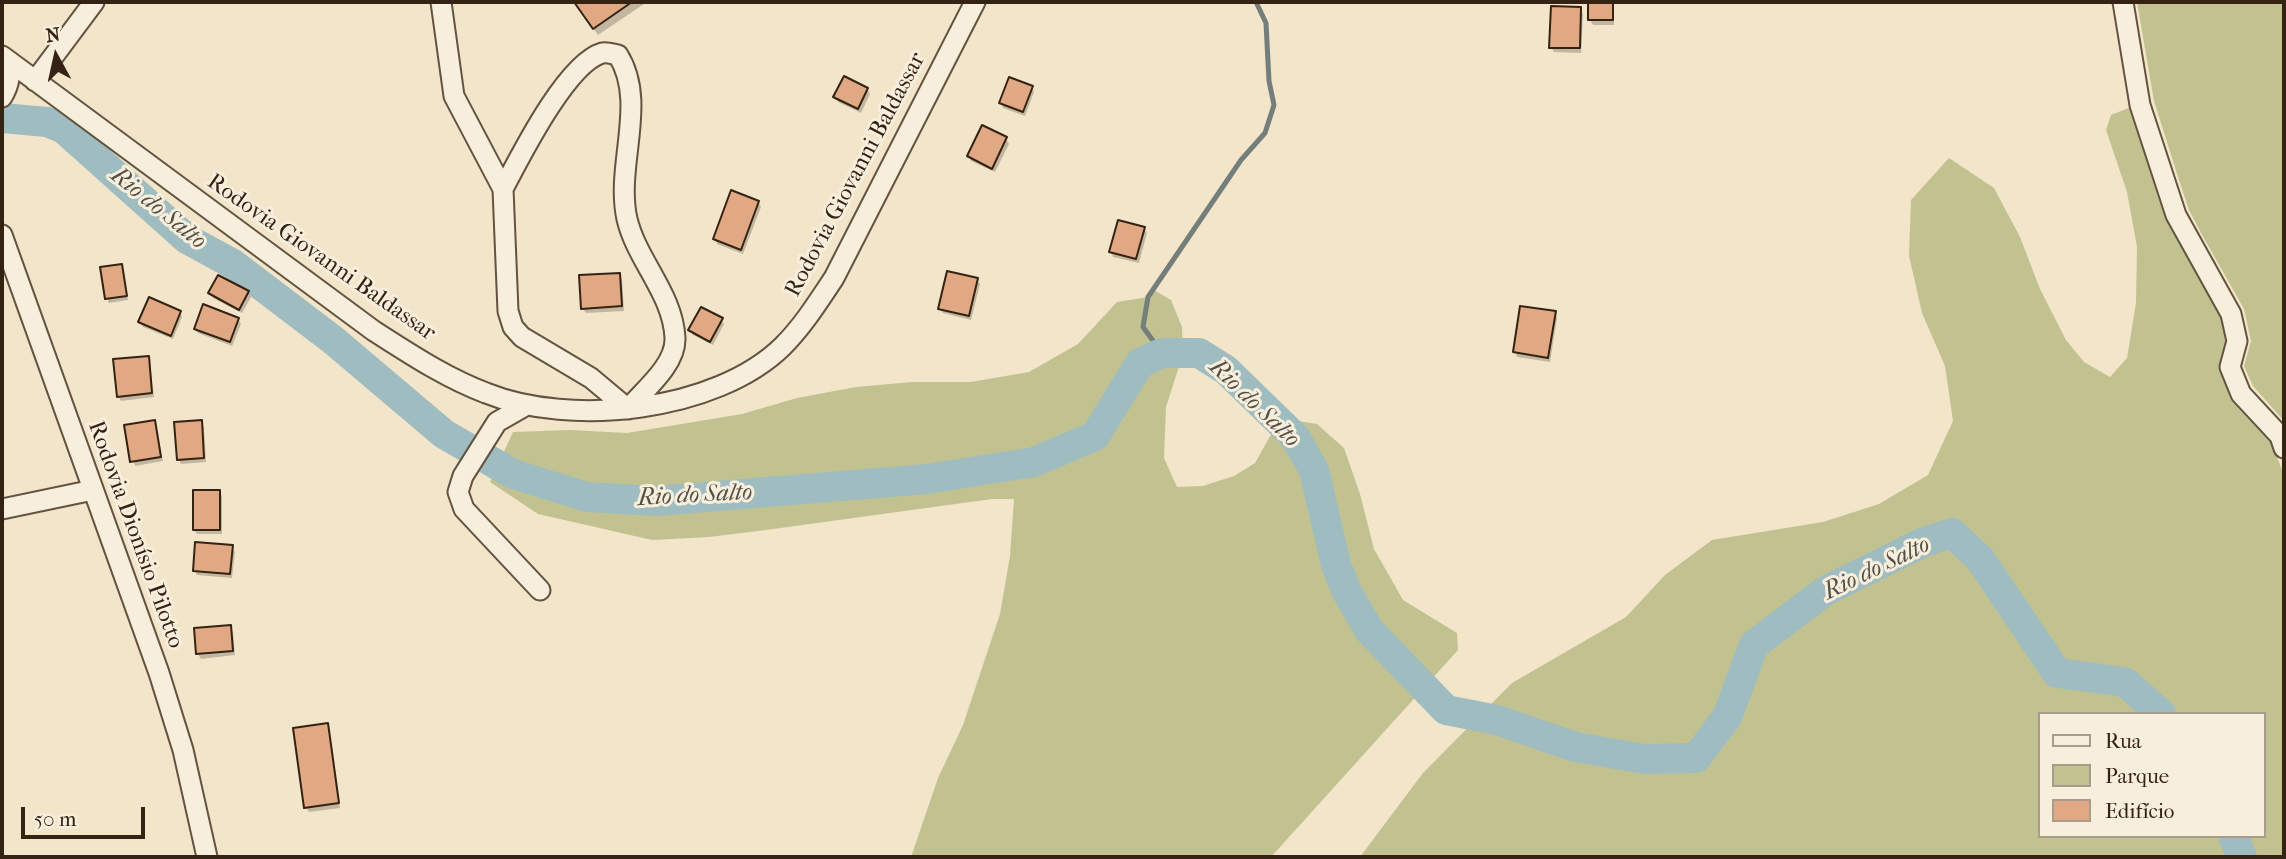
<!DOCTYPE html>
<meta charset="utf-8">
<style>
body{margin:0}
#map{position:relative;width:2286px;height:859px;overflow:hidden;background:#f2e5c9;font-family:"IM FELL French Canon",serif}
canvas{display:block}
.frame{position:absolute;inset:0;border:4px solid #342213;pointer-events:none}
.legend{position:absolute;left:2038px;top:712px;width:228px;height:126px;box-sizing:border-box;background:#f7eedc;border:2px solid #a99c8c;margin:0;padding:9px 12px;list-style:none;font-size:21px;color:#342213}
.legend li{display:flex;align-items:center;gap:14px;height:35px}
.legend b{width:35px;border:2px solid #a99c8c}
.north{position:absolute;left:21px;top:21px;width:70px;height:70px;-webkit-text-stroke:5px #f7eedc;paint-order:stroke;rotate:352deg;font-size:19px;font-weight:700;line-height:28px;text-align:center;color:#342213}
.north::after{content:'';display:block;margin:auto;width:24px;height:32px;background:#342213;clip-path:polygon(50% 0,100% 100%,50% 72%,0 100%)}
.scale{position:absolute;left:21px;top:807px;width:124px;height:32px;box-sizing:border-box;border:4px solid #342213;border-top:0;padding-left:9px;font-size:21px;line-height:24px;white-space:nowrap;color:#342213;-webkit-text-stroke:5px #f7eedc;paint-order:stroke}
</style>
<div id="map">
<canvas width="2286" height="859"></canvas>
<div class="frame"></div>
<ul class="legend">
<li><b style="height:9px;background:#f7eedc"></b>Rua</li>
<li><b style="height:19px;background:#c2c291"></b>Parque</li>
<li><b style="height:19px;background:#e1a983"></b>Edifício</li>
</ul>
<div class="north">N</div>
<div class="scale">50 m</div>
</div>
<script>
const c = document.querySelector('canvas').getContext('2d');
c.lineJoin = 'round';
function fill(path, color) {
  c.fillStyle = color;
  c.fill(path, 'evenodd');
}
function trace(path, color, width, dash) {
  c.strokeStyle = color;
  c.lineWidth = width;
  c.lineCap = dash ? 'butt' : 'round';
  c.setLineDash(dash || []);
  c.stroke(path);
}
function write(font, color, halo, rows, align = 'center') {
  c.font = font + ' "IM FELL French Canon",serif';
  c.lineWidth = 6;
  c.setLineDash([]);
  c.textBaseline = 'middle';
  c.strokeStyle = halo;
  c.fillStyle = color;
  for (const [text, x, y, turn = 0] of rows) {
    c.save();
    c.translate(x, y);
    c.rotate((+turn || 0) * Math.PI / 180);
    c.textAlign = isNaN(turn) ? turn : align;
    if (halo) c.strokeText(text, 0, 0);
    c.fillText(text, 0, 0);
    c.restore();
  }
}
fill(new Path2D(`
 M2137,2H2284V421L2253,386L2244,366L2251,341L2244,309L2201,233L2189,210L2179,180L2154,101Z
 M2131,107L2167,219L2222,317L2227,340L2219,368L2233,399L2271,441L2284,475V857H1360L1423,773L1512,683L1626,617L1665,575L1712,540L1823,522L1879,504L1928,475L1953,421L1945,366L1922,313L1909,256L1911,200L1949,158L1994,188L2020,237L2040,289L2066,340L2084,362L2110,377L2127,358L2136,303L2137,247L2127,192L2106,130L2111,115ZM2039,714H2263V836H2039Z
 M1154,290L1171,300L1182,327L1183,354L1166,407L1164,458L1177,487L1203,486L1234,476L1255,463L1273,431L1292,420L1317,424L1344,448L1360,494L1374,549L1403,600L1457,633L1458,650L1271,857H911L938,778L963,725L1000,614L1010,556L1014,499H992L766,530L709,537L652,540L538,514L490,482L513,432L570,430L627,433L742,414L797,398L856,387L912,382H971L1029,372L1078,344L1117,302L1148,297Z`), '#c2c291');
fill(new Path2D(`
 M575,2H647L598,35Z
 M1590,2H1614V25H1593L1590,20Z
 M1580,9L1583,14L1581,53L1554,52L1551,47Z
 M1032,88L1034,92L1025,116L1003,108L1001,103Z
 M867,89L870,94L861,113L838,102L835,97Z
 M1006,139L1009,144L995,172L971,161L969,156Z
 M758,202L761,207L743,254L717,244L715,239Z
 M1144,228L1147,233L1139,263L1113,257L1111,252Z
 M121,266L128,300L109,303L107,298Z
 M619,275L622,279L624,311L586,313L583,309Z
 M977,280L980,284L971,320L943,313L940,309Z
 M210,293H248L251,297L242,313L213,298Z
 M180,312L182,317L173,339L143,327L140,322Z
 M1554,313L1557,318L1550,362L1517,357L1515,352Z
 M238,319L241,324L232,346L198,333L195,329Z
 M721,319L724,324L713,345L693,335L690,330Z
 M148,357L150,362L154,397L121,401L118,396Z
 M154,422L163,461L135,466L126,427Z
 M201,422L204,427L206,462L181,464L179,459Z
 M219,492L222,496V534H197L194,530Z
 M232,547L235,552L232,578L197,575L194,570Z
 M230,627L233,632L235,655L201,659L198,654L196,630Z
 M327,725L329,730L340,808L309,812L306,807Z`), '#0003');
trace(new Path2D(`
 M1162,353L1143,327L1148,297L1241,160L1265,133L1274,105L1269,81L1266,23L1256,2`), '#747e7b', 5);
trace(new Path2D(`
 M2,118L47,122L64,129L187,239L233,264L333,340L444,434L513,474L587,497L657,501L927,479L1034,462L1095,436L1140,363L1162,353H1199L1226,370L1295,437L1314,470L1336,565L1347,592L1369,630L1446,710L1497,720L1575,747L1645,759L1696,758L1727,717L1754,645L1825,591L1924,542L1952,533L1980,559L2057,673L2125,682L2161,714
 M2233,836L2242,857`), '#9fbcc0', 30);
const building = new Path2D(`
 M574,2H632L593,29Z
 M1588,2H1613V20H1588Z
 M1551,6L1581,7L1580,48H1549Z
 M844,76L868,88L858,109L833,97Z
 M1009,77L1033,86L1023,112L999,103Z
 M982,125L1007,137L992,169L967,156Z
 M731,190L759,201L741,250L713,239Z
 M1118,220L1145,227L1136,259L1109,252Z
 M122,264L127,296L105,299L100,267Z
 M947,271L978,278L969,316L938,309Z
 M620,273L622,306L581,309L579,275Z
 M218,275L249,291L239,310L208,293Z
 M149,297L181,311L171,336L138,322Z
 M203,304L239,318L230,342L194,329Z
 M1520,306L1556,311L1548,358L1513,352Z
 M701,307L723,318L710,342L688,330Z
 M149,356L152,393L117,397L113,359Z
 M155,420L161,457L130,462L124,425Z
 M202,420L204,458L177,460L174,422Z
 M193,490H220V530H193Z
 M195,542L233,545L230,574L193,571Z
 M231,625L233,651L196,654L194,628Z
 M328,723L339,803L304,808L293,728Z`);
fill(building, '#e1a983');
trace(building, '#342213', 2);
const minor = new Path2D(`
 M441,2L454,96L503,189L508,311L513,327L522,337L591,378L628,409C644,390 676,365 675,338C673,294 637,261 627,219C615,165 648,103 618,55C613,54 607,52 602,53C566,64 520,157 503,189
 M2123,2L2140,105L2176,215L2231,314L2237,341L2230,367L2241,394L2280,436L2284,448
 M2,56L374,331C410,354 446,378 486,393C570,427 716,412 783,346C803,326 818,302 834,278L975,2
 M35,81L94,2
 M2,97C10,84 10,75 9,61
 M2,235L159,673L183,750L207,857
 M525,406L497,422L463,476L458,492L464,509L540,590
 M2,509L93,490`);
trace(minor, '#645340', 23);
trace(minor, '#f7eedc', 19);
write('23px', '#342213', '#f7eedc', [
 ["Rodovia Giovanni Baldassar",856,175,-62],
 ["Rodovia Giovanni Baldassar",321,258,35],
 ["Rodovia Dionísio Pilotto",135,535,70]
]);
write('italic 24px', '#545047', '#f7eedc', [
 ["Rio do Salto",158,209,39],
 ["Rio do Salto",1254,404,44],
 ["Rio do Salto",695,496,-3],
 ["Rio do Salto",1877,569,-26]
]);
</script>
